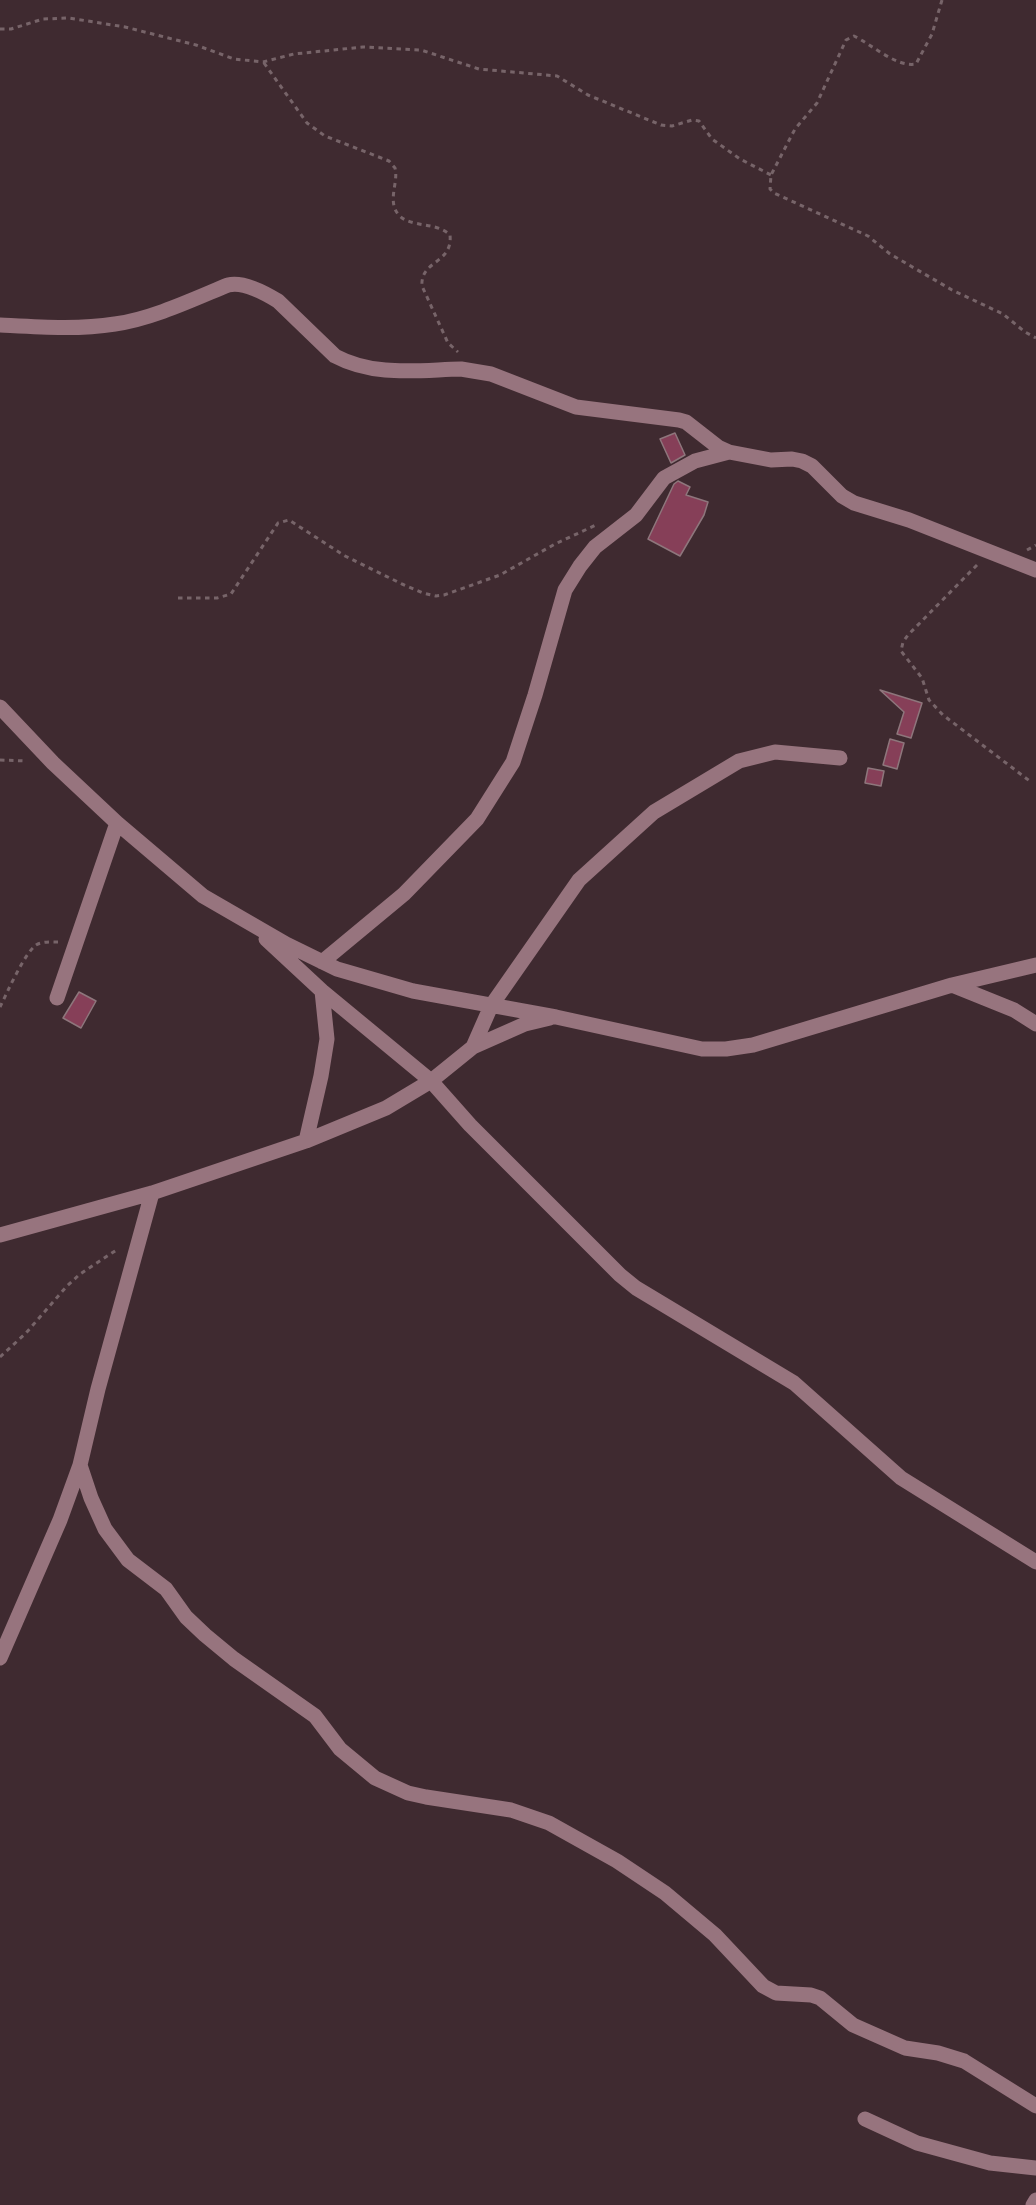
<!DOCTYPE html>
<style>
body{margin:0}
canvas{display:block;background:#3f2a30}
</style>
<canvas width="1036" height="2205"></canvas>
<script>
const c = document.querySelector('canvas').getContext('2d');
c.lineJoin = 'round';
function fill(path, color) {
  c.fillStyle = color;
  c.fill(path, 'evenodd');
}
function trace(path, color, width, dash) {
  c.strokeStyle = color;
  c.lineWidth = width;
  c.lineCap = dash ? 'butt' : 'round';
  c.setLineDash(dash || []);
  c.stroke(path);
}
const building = new Path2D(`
 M675,433L685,455L671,463L660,439Z
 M678,481L690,487L686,495L708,502L704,515L680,556L648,539L674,484Z
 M880,690L922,703L911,738L897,734L904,712Z
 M890,739L904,743L897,769L883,765Z
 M868,768L884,771L881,786L865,783Z
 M79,992L96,1001L81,1028L63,1018Z`);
fill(building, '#863f58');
trace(building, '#8e767c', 1.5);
trace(new Path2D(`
 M942,0L932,34L916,64C897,68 871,44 854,36L846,40L817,103L795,129L771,175L770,189L774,193L868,236L890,254L952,290L1003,314L1025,332L1036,338
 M0,29H11L43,19L69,18L125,27L196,45L234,59L263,62L294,54L363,47L421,50L479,69L557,76L588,95L661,125L672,126L692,120L699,121L712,139L740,159L771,175
 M264,63L307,123L325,136L389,161L395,168C398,180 391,193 394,206C401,231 434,219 450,235C453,264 420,260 422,286L448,343L458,352
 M1027,550L1036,545
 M977,565L908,635L903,642L901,651L922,678L929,700L943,715L1031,782
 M178,598H217L231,594L278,523L289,520L345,556L402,584L423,593L436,596L444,595L500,575L555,544L596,525
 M0,760L27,761
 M0,1007C7,993 24,954 36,945C43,941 52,942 60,942
 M0,1357L26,1333L67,1286L80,1274L118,1249`), '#776469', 3, [4.5, 4.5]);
trace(new Path2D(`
 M0,325C38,327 78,330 115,324C152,319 194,299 228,285C243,281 265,293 278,301L335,356C374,377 418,370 461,369L491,374L576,407L679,420L686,422L718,447L729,452L771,460L792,459L802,461L812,466L842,496L854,503L909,520L1036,570
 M0,707L53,763L117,823L203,896L286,944L337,969L413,991L556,1017L702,1049H726L753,1045L952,985L1036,965
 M266,939L322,991L431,1081L470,1125L620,1275L636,1288L794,1383L901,1478L1036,1562
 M322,962L404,894L477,819L513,762L535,695L565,590L580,566L595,547L636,515L664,478L695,461L729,452
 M952,985L1014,1010L1036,1024
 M57,998L117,823
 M473,1047L491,1006L579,880L654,812L739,761L775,752L840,758
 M306,1141L321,1076L327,1039L322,991
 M0,1235L152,1193L306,1141L386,1108L431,1081L473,1047L525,1024L550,1018
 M80,1465L91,1498L105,1529L128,1560L166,1589L186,1617L205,1635L234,1659L315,1716L340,1749L375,1778L408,1793L426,1797L511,1810L549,1823L617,1861L665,1893L715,1935L763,1986L776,1993L811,1995L820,1998L853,2025L905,2048L938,2053L964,2061L1036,2106
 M0,1658L60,1520L80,1465L98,1389L152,1193
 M865,2119L917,2143L990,2163L1036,2168
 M1033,2205L1036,2200`), '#97747e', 15);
</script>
